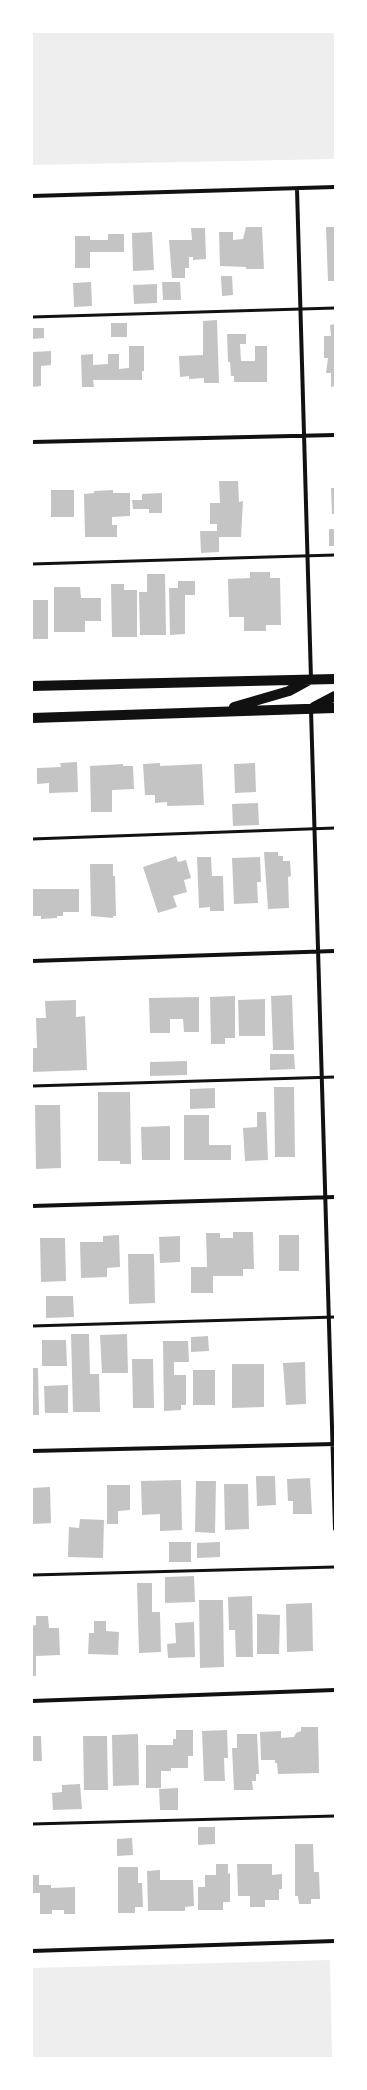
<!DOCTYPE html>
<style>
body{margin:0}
#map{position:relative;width:367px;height:2090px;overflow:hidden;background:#fff;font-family:"Zilla Slab",serif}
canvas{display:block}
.frame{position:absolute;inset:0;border:33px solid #fff;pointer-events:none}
</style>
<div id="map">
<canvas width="367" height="2090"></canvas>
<div class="frame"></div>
</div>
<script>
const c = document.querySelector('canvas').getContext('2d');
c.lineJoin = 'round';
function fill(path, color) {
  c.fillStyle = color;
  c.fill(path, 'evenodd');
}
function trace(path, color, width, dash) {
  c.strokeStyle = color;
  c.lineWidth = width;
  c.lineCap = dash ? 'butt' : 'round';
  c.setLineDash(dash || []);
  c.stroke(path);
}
fill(new Path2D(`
 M32,32H335V159L32,165Z
 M330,1960L332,2058H32V1968Z`), '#eee');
fill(new Path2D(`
 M246,227H262L264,269H246V267L220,266L219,232H233V240L243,239Z
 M326,227H335V281H328Z
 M191,228H205L206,259L193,260V257H189V268H185V278H172L169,240H192Z
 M152,232L154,270L133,271L132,233Z
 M108,234H124V252H90V268H75V236H90V240H108Z
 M221,276H232L233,295L222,296Z
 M91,282L92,306L74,307L73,283Z
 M162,282H180L181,300H163Z
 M157,284V303L134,304L133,285Z
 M217,320L219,383H204V378L189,379V376L180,377L179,356L203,355V321Z
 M111,323H127V337H111Z
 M335,324V386L331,387V373H326L328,358H324V336H331L330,325Z
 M32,328H44V338L32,339Z
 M227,334H246V344H240L241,361H255V346H267V382H234V376H231L230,362H228Z
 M129,346H144V371H142V380H93L94,387H82L81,355L93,354V365L108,364V354H119V369L129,368Z
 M51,351V365L41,366V386L32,387V352Z
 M219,481H238L239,502L243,501L241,537H219V552L201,553L200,531H217V524H210V503H220Z
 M331,488H335V514H332Z
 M51,490H74V517H51Z
 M113,490V493H130V516L112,517V525H117V537H85L84,494L94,493V491Z
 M162,493V513H149V509H133L132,500H142V494Z
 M329,529H335V546H329Z
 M250,572H270V578H280L281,625H266V631H244V617H229L228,579L250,578Z
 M147,574H165L166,635H140L139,592H147Z
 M178,581H195V595H185V634L170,635L169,588H178Z
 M111,584H124V590H137V637H112Z
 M54,587H80L81,598H101V621H85V632H54Z
 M32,600H48V639H32Z
 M77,762L78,792L49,793V783L37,784V768L61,767L60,763Z
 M160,763V766L202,764L204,805L167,806V802L155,803V795H145L143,764Z
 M255,763L256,792L235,793L234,764Z
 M123,764V766H133L134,789L112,790V812H91L90,766Z
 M258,803L259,825L233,826L232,804Z
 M264,852H278V856H283V861H290L291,876L288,877L289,908L268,909Z
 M176,856L178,862L186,860L191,878L184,880L187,892L173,896L177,907L158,913L143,867Z
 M197,857H211L212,876H223L224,911H210V907L199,908Z
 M260,857L261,882H257L258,903L234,904L232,858Z
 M90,864H113V876H115L116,916H113V918L91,916Z
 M32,889H79V912H63V916H57V918L41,919V916H32Z
 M292,995L294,1050H273L271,996Z
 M235,996V1038H225V1044H211L210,997Z
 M199,997V1032H184L183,1019H170V1033H150L149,998Z
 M265,999V1036H239L238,1000Z
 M76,1000V1017L85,1016L87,1070L32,1072V1048H37L36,1018H46L45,1001Z
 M270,1054H294L295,1069L270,1070Z
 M187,1061V1075L150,1076V1062Z
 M274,1087H294L295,1157H275Z
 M215,1088V1108L190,1109V1089Z
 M98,1092H130L131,1164H120V1161H98Z
 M35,1105H60L61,1168L36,1169Z
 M257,1112H266L268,1160L245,1161L243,1128L257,1127Z
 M184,1115H209V1145H231V1160H184Z
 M170,1126V1160H142L141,1127Z
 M233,1232H253L254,1269H243V1276H213V1293H191V1267H207L206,1233H220V1238H233Z
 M119,1235L120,1267L107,1268V1277L81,1278L80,1242H103V1236Z
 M279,1235H299V1271H279Z
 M180,1236V1262L160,1263L159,1237Z
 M40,1238H65L66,1281L41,1282Z
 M128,1254H154L155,1303L129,1304Z
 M46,1296H73L74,1317L46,1318Z
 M71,1334H89L90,1374H99L100,1412H73Z
 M127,1334L128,1373H102L100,1335Z
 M208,1336L209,1351L191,1352V1337Z
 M42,1340H66L67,1366H42Z
 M163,1341H188L189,1362H174V1375H186V1405H181V1410L164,1411Z
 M132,1359H153L154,1408H133Z
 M305,1362L306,1404L286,1405L283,1363Z
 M232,1364H264V1407L232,1408Z
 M32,1368H38L39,1415H32Z
 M193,1370H215V1405H193Z
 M68,1385V1413H45L44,1386Z
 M256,1476H275L276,1505L257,1506Z
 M310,1478L312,1514H293V1501H288L287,1479Z
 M181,1480L182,1530L160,1531V1514L142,1515L141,1481Z
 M196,1481H216L215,1533L195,1532Z
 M224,1484H248L249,1529L225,1530Z
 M107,1485H130V1510L118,1511V1524H107Z
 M50,1487L51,1523L32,1524V1488Z
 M80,1519L104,1520L103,1558L68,1557L69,1527L79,1528Z
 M169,1542H191V1562H169Z
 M220,1542V1557L197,1558V1543Z
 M194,1576L195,1602L165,1603V1577Z
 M137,1583H152V1612H160L161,1652L139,1653Z
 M252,1596L253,1657H236L235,1630H229L228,1597Z
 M199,1600H223L224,1667L200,1668Z
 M312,1603L313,1651L287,1652L286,1604Z
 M257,1614L280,1615L279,1654H257Z
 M36,1616H48L49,1628H59L60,1655L36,1656V1676H32V1626L36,1625Z
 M94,1621H106V1631L119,1632L118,1655L88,1654L89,1633H94Z
 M194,1622L195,1657L168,1658L167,1644L176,1643L175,1623Z
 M301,1727H318L319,1773L278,1774L277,1763H275V1760H261L260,1732L281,1731V1738L294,1737L296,1733L301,1731Z
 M176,1730H193V1756H188V1768H171V1771H161V1788H146V1745H173V1739H176Z
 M227,1730L228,1758H224L225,1781H204L202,1731Z
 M138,1734L139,1785L113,1786L112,1735Z
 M237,1734H257L259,1774H256V1781H252L253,1790H234L232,1748H237Z
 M32,1736H41L42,1761H32Z
 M83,1736H107L108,1790H84Z
 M80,1784L82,1809L53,1810L52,1793L62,1792V1785Z
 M178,1788V1810H160L159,1789Z
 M198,1827H215V1844L198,1845Z
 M132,1838L133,1855L117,1856V1839Z
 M295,1844H313L314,1872H319L320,1899H311V1904H299L298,1896H295Z
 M216,1864H228V1874L230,1873V1902H223V1910H198V1887H205V1875H216Z
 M237,1864H272V1875L282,1874V1889H279V1900H265V1907H250V1896H238Z
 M118,1867H138V1883H142L143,1907H135V1913H118Z
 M160,1870V1880H193L194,1906L185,1907V1911H148L147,1871Z
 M32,1875H39V1885H51V1888L75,1887V1914H64V1910H52V1914H40V1893H32Z`), '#c4c4c4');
trace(new Path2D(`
 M32,317L335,308
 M32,564L335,555
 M32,839L335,828
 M32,1086L335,1077
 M32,1326L335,1317
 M32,1575L335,1567
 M32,1824L335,1816`), '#111', 3);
trace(new Path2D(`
 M297,189L311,679
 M32,196L335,187
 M32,442L335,435
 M311,710L335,1529
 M32,961L335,951
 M32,1206L335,1197
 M32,1451L335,1444
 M32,1701L335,1690
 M32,1951L335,1941`), '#111', 4);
trace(new Path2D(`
 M32,686L335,679
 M234,707L289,691L309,680
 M314,707L335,696
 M32,718L335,708`), '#111', 10);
</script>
